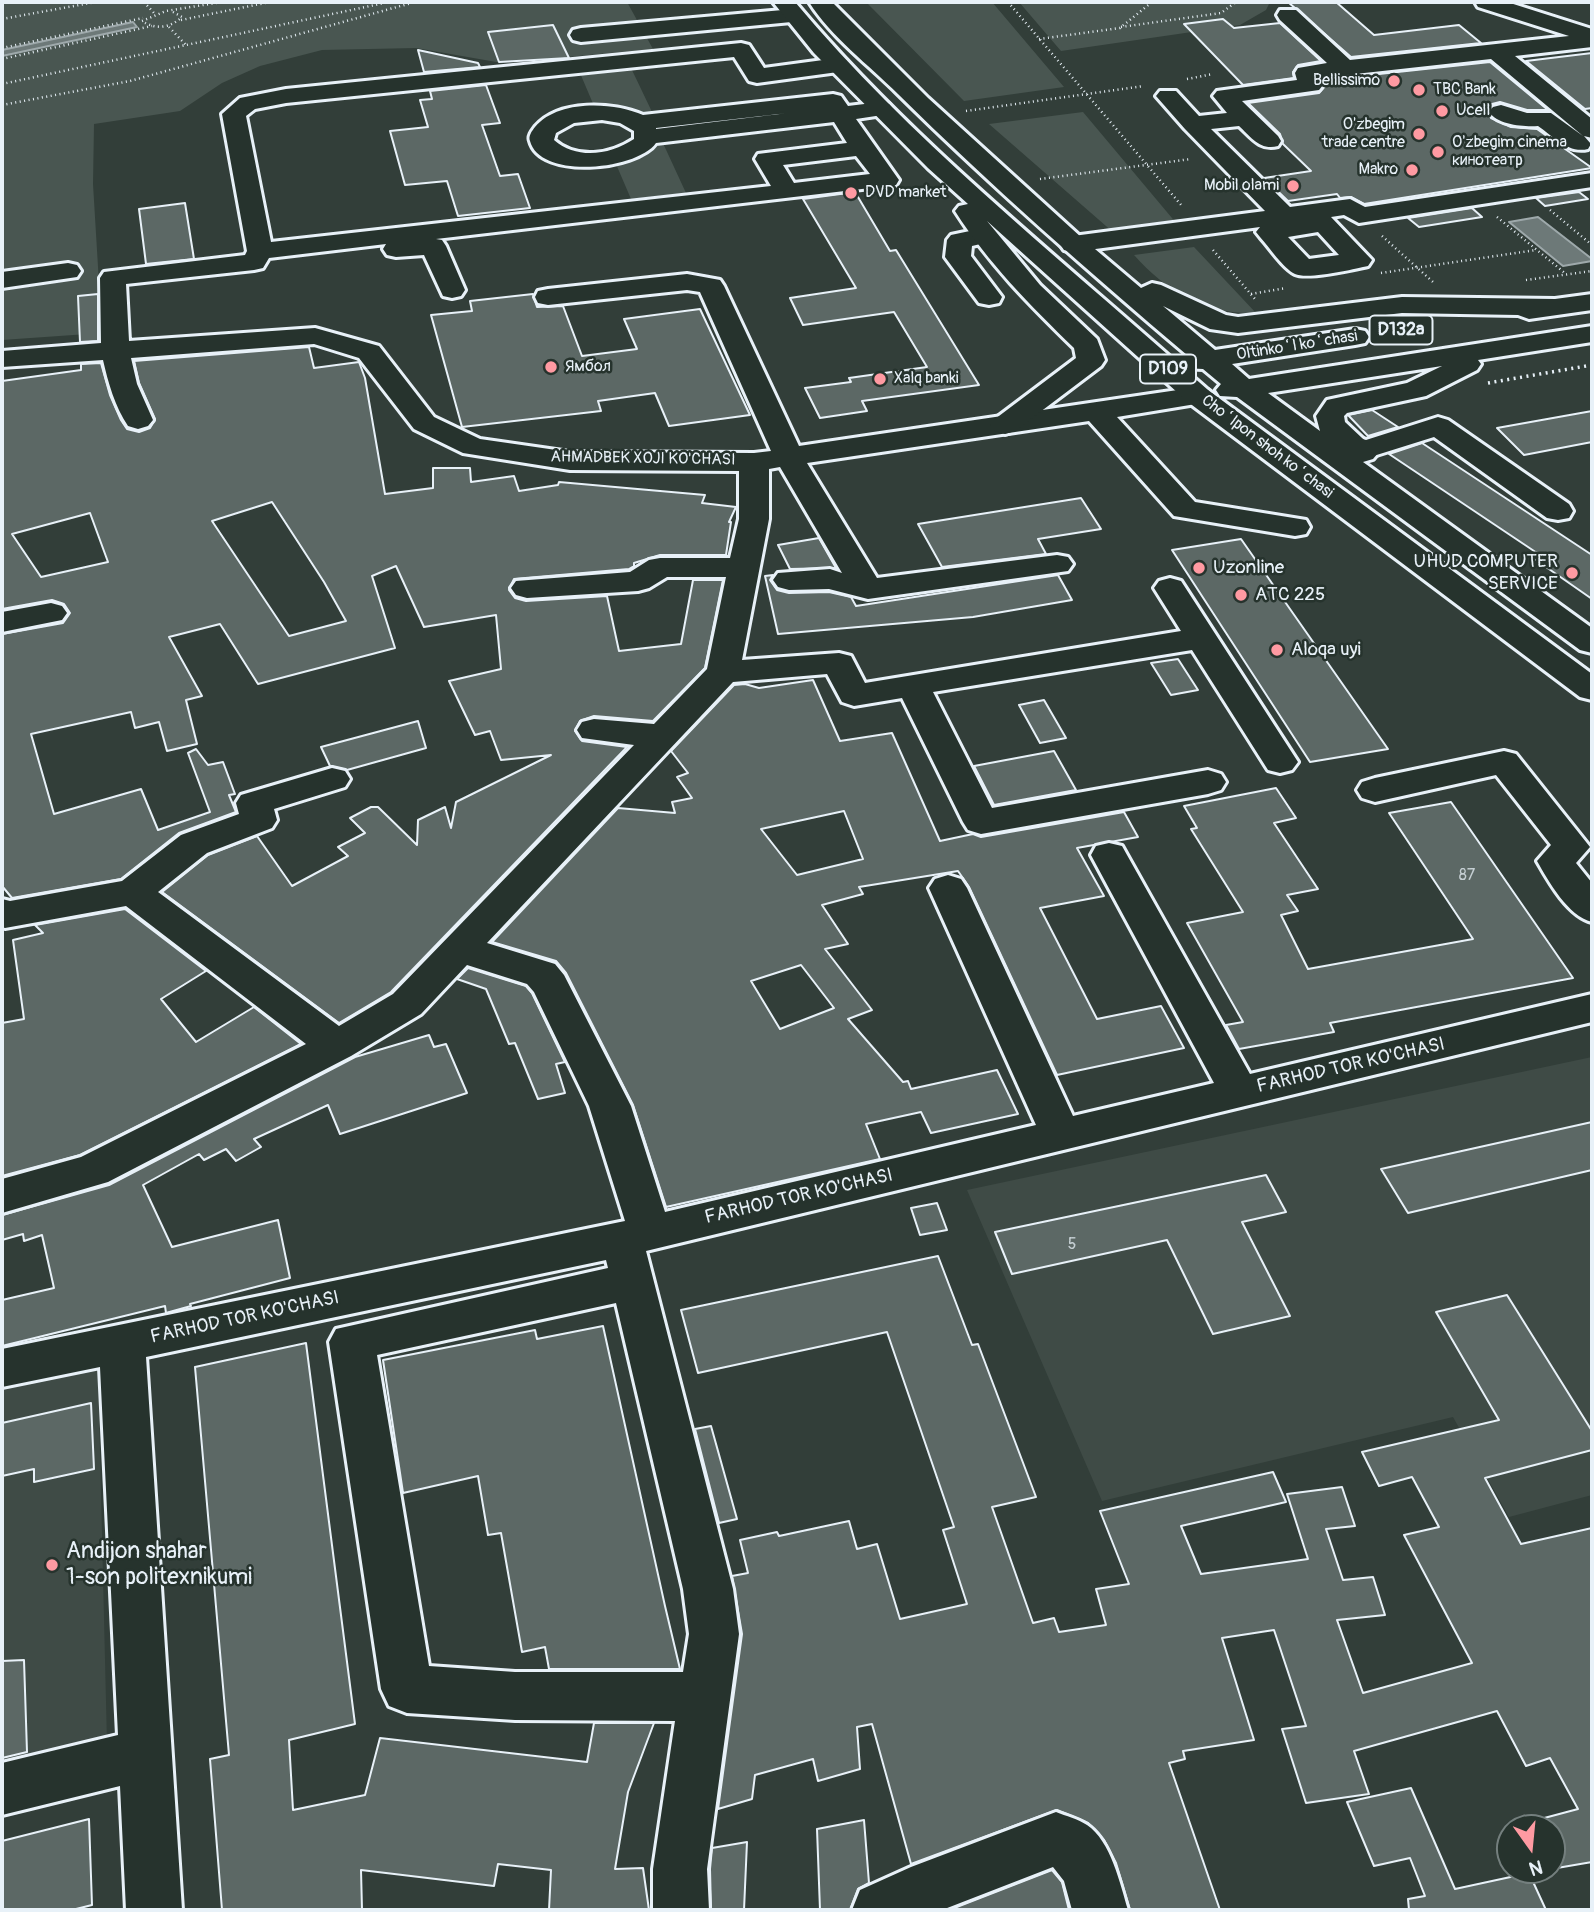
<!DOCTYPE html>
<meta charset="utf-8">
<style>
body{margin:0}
#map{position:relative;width:1594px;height:1912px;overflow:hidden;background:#323e39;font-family:Pangolin,sans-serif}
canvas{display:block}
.frame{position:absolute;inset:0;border:4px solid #e8f1f8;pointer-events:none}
.north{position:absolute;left:1496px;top:1814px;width:70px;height:70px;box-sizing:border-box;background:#26332d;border:2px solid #747f7e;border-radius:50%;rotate:165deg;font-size:19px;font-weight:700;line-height:28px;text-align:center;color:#e8f1f8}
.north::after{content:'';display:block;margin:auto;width:24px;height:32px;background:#ff9aa2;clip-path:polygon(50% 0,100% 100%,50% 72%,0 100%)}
</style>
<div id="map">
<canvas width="1594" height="1912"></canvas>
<div class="frame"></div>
<div class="north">N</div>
</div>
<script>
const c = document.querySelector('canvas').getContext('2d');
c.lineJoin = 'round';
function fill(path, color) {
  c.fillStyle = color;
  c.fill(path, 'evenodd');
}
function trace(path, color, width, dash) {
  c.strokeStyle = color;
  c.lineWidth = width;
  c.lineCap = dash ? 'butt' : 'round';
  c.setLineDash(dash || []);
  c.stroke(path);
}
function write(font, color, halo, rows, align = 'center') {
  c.font = font + ' Pangolin,sans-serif';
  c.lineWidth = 5;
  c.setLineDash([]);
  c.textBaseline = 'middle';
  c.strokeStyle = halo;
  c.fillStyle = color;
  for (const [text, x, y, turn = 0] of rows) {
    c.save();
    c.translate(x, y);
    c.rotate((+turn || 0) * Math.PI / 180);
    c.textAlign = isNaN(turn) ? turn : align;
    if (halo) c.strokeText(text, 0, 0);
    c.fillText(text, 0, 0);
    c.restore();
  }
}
fill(new Path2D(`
 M1592,1057V1495L1509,1517L1453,1417L1102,1501L967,1190Z
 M98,1368L107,1743L2,1768V1388Z`), '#3f4b46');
fill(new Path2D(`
 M2,2H627L653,49L502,63L416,48L322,50L260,66L222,83L180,111L94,124L93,184L102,333L2,340Z
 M866,2H992L1064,87L964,101Z
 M1019,2H1270L1266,10L1240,25L1061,51Z
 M631,68L653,114L632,111L597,113L580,73Z
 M1083,112L1177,224L1114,233L989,124Z
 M662,141L686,193L631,199L616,164L652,150Z
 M1194,247L1256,313C1206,315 1167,292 1134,255Z`), '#495651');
const water = new Path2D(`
 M133,22L137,27L2,56V50Z
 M1538,217L1592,259V261L1563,266L1509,222Z`);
fill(water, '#6d7978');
trace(water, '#9ea9ab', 2);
const building = new Path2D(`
 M1288,2H1336L1374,35L1459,25L1481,43L1351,57Z
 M1223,19L1234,28L1280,23L1321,61L1298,65L1293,72L1294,78L1243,85L1184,24Z
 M553,25L569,58L499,62L488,32Z
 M418,50L478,63L480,67L424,72Z
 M1592,53V108L1585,109L1526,61Z
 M1490,62L1548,110H1527L1500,102L1492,104L1487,110L1491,118L1511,127L1537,129L1592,168L1364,204L1351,197L1340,198L1337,194L1288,201L1264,178L1311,171L1283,144L1280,134L1248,103L1319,93L1326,85L1323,80Z
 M486,85L500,123L482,125L500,176L518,174L530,208L458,216L447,181L405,185L390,131L428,127L420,100L432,99L430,91Z
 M855,192L890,251L896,250L979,385L862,401L867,411L820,418L805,388L851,382L849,378L927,367L894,312L803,325L790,298L856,288L803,199Z
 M1579,192L1588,199L1545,206L1536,198Z
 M185,203L194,259L146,264L139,209Z
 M1472,208L1482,217L1419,227L1408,218Z
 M98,294V341L80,342L78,296Z
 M533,294L537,307L563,306L582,356L637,349L624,319L700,309L750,415L669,426L655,393L598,401L601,411L462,427L431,315L472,311L470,301Z
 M309,347L314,368L359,362L365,378L385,494L433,488V468H470L471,482L514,476L519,491L558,485L559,482L705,495L702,503L736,507L729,522H731L726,555H660L634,563V566L629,569L514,579L509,590L515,598L526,601L607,596L619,651L681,644L693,580H723L705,668L653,721L594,716L580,721L575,731L582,741L627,747L391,992L339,1023L162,892L208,855L257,836L292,886L348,856L338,847L365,833L350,818L371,807H378L417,845L418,820L445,807L451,828L456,802L551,755L501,760L490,731L475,735L449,681L501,669L496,615L424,627L396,566L372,576L395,648L258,684L220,624L169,637L202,696L186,700L197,744L167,751L159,722L135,728L131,712L31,734L54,814L141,789L158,830L210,812L188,753L196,749L208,765L223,762L235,794L229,795L236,812L179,833L121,879L12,898L2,886V634L63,623L70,613L64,604L52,600L2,609V381L81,370V364L101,363L110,395L121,420L127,429L139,432L150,428L155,419L139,383L134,361ZM272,502L324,582L346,621L289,636L212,521ZM90,513L108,562L41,577L12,534Z
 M1372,410L1398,427L1368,436L1348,415Z
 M1592,411V442L1524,455L1497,428Z
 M1422,443L1592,555V599L1536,560L1543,557L1389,454Z
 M1081,498L1101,529L1038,539L1046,554L942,567L918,524Z
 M819,538L836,568L790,569L778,545Z
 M1241,539L1388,749L1310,762L1172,550Z
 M773,575L770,580L777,590L789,593L829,592L851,597L856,606L1058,575L1072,600L973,617L778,634L765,576Z
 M1178,659L1198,690L1171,695L1151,663Z
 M813,680L840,741L892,733L940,841L973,834L981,837L1124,812L1138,837L1077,848L1104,896L1040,908L1097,1019L1161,1006L1184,1048L1057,1075L969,887L958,871L859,887L863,894L822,905L848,944L825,949L872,1010L848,1019L903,1082L908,1081L911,1089L997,1070L1018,1114L931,1133L921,1112L866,1124L880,1159L666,1207L633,1105L566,973L556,961L492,942L618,808L675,813L672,802L692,798L677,777L688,773L671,751L734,685L745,684L759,688ZM844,811L863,859L797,875L761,829ZM801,965L834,1008L780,1029L751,981Z
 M1044,700L1066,738L1040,743L1019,705Z
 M418,721L426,748L347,770L330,766L321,747Z
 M1054,751L1076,790L994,805L974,766Z
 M1276,788L1296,818L1274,823L1318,889L1287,895L1298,911L1281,915L1308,969L1473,939L1389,813L1451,802L1573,978L1330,1023L1334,1032L1239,1049L1226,1025L1243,1022L1187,923L1243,912L1191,829L1197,828L1184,806Z
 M125,909L206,971L161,999L196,1042L254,1007L301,1044L80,1155L2,1176V1023L24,1019L13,940L43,933L35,925Z
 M468,968L526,986L532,993L565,1062L556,1064L565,1093L538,1099L515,1043L509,1044L486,989L457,979Z
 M429,1035L434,1047L446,1044L467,1093L340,1134L328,1105L254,1139L261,1147L236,1161L226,1149L204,1160L199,1154L143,1185L172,1247L278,1220L290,1278L190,1304L191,1306L166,1313L165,1306L2,1346V1300L54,1288L42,1235L24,1241L23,1234L2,1240V1215L109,1185L355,1057Z
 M1592,1122V1170L1408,1213L1381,1169Z
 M1266,1175L1286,1212L1242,1222L1290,1316L1213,1334L1167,1240L1012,1274L995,1232Z
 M937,1203L947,1230L920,1235L911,1208Z
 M938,1256L972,1345L978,1344L1036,1497L992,1507L1033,1623L1054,1618L1059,1632L1106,1625L1096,1589L1129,1584L1100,1511L1273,1472L1286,1502L1181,1526L1201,1574L1308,1559L1287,1494L1342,1487L1355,1526L1326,1529L1343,1580L1373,1577L1385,1615L1337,1620L1363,1693L1472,1663L1404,1535L1439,1527L1412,1477L1379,1486L1362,1452L1499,1420L1436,1312L1507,1295L1592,1431V1450L1485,1478L1521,1544L1592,1528V1862L1557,1868L1552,1858V1828H1536L1533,1821L1578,1809L1550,1758L1526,1766L1497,1711L1354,1751L1369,1794L1306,1803L1282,1729L1306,1726L1274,1630L1222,1638L1254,1740L1183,1751L1185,1759L1169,1763L1220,1910H1130L1116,1863L1104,1840L1088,1823L1057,1810L911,1864L872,1724L857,1727L860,1769L818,1781L813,1759L755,1775L752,1799L718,1809L742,1634L732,1576L748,1573L740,1540L777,1532L779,1536L849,1521L857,1549L877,1544L900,1619L967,1604L943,1530L954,1527L887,1332L698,1373L681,1310Z
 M603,1326L665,1606L680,1669H549L545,1647L522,1652L501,1533L488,1535L478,1476L403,1493L383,1360L535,1330L537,1339Z
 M306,1343L355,1724L289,1740L293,1810L365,1795L380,1738L587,1762L594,1723H654L628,1792L615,1869L643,1868L649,1910H549L551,1870L498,1864L494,1886L361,1870L362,1910H222L210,1759L229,1755L195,1367Z
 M91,1403L94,1469L34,1482V1469L2,1476V1423Z
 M711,1426L737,1519L719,1523L695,1429Z
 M24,1660L27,1752L2,1758V1661Z
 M1411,1788L1455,1889L1529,1873L1546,1910H1409L1408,1899L1425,1896L1410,1858L1374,1866L1347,1802Z
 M89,1819L92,1905L72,1910H2V1841Z
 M864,1820L869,1883L858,1889L850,1910H820L817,1829Z
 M747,1842L744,1910H711L710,1869L712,1848Z
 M1052,1870L1062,1882L1069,1910H949Z`);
fill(building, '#5c6865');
trace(building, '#e8f1f8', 2);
const minor = new Path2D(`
 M1475,2H1507L1592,29V47L1515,56L1592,119V138L1584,136L1591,144L1588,149C1568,154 1553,136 1538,126C1524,127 1498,125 1489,112L1493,107L1501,105L1527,113H1551L1583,136L1491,59L1319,78L1323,85L1319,90L1242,101L1278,136L1281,141L1278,146C1260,151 1251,137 1239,126L1211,129L1290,207L1350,199L1365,207L1592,173V187L1359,223L1344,215L1331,217L1372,260L1368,266C1354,269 1308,280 1295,274C1283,268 1270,248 1260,237L1256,232L1260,227L1073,252L1064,250L1060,244L1064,238L1073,236L1265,211L1185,129L1156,96L1160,91H1176L1199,116L1227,113L1213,96L1217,91L1297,80L1295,73L1298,68L1327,63L1280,20L1277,15L1280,10H1296L1350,60L1569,36L1478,7ZM1318,232L1339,255L1309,259L1288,237Z
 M794,9L802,11L805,16L802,21L581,42L573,40L570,35L573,30L581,28Z
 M741,43L749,45L764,68L838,58L846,60L849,65L846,70L838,72L757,83L749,81L734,57L286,103L255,109L246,116L271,242L771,186L755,159L758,154L847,143L834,122L656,143C637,170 540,180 530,141C528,136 532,131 535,127C558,99 614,102 643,115L833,94L841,96L848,106L881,102L889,104L893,109L889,114L856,119L899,180L896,185L436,239L442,240L446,246L465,290L461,296L452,298L443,296L424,255L396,257L387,255L383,249L386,244L269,258L263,268L254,270L126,284L129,341L315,328L379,346L434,417L480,439L570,452L754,453L771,451L700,292L687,290L548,305L538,303L535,297L538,291L548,289L687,274L720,280L724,286L799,446L1198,387L1208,390L1212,396L1208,402L1117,417L1195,502L1306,520L1310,527L1306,534L1295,536L1174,516L1089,421L807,463L877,578L1057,555L1068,557L1073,564L1068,571L868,599L829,589L789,590L778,587L773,580L778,573L830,569L842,573L780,467L769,469V519L742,660L839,653L851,656L865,683L1181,631L1154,588L1159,581L1170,578L1181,581L1298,762L1292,770L1280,773L1268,770L1192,650L933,692L992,808L1208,770L1221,774L1226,782L1221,790L1208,794L981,834L968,830L963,822L902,698L854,706L842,702L827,674L733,682L487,943L555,964L564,975L631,1106L665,1212L1036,1125L929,888L935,879L948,875L961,879L967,888L1073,1116L1214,1083L1091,855L1096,846L1109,843L1122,846L1127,855L1250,1074L1592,994V1022L646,1251L733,1589L739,1634L707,1869L709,1910H653V1869L675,1721L515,1720L407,1713L389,1706L381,1689L329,1342L336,1329L608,1268L606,1260L146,1357L182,1910H126L120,1786L2,1815V1763L118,1735L100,1367L2,1387V1349L625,1221L589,1106L534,992L527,984L467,965L421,1014L351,1056L108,1182L2,1213V1179L81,1157L306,1044L126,906L5,928L2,927V899L10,901L122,881L181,835L239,814L236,803L241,795L332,768L345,771L350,779L345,787L274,809L277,820L272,828L207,853L158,892L339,1026L393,994L634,745L582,738L577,730L582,722L594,719L654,724L707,669L726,577H667L649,588L638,591L527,598L516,595L511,588L516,581L630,572L649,560L660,558H730L739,519V471L570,470L463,453L414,429L359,358L314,344L131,358L137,384L153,420L148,426L138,429L128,426C115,407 108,382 103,360L2,367V351L101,343L100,278L104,272L245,255L247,251L222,114L240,98L286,89ZM788,113L656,129V128ZM602,120L620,123L634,131V139C610,155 577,160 554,140L556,133L574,123ZM856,156L870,174L794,183L783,165ZM616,1303L683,1589L689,1634L683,1672H515L429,1666L377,1355Z
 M984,228L993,231L997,236L993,241L972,246L971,256L1002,297L999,303L989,305L979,303L945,257L947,240L951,235Z
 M68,263L77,265L81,271L77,277L2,288V272Z
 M1438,417L1448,420L1569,504L1573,511L1569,518L1558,520L1547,518L1434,437L1367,458L1342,451L1337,445L1342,439L1352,436L1366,440Z
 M51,603L62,606L67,613L62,620L2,632V612Z
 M1504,751L1516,754L1590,847L1576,863L1592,883V922C1568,916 1549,882 1537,861L1551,845L1496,775L1375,802L1362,798L1357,790L1362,782L1375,778Z
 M1056,1812C1066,1816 1078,1819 1087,1825C1111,1841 1120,1884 1128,1910H1072L1064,1881L1053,1867L942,1910H852L860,1890L911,1867Z`);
const major = new Path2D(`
 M773,2H795C909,138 1050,250 1183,368L1179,362L1187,355C1088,271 990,185 898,94C869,65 831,37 809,2H832L928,98L1082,238L1141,288L1152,283L1161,285L1226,315L1238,317L1402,297L1555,299L1592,294V310L1529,319L1518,315L1402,313L1238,333L1210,329L1163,306L1215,350L1355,329L1365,331L1369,337L1365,343L1355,345L1232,364L1249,379L1592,326V342L1478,360L1481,364L1477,370L1426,396L1347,413L1344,416L1345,422L1378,453L1373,459L1363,462L1592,628V653L1580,650L1237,397L1220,396L1216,390L1221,384L1203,369L1183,368L1208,390L1592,674V700L1580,697L1188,402L987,221L1040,285L1097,339L1105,360L1101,366L1015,431L1005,434L995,431L990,425L995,419L1076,358L1074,348C1030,305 988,263 955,211L959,206L968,204L928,168L814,53ZM1442,366L1407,383L1327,400L1316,416L1320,431L1268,393Z`);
trace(minor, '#e8f1f8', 6);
trace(major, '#e8f1f8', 6);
trace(new Path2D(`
 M144,2L154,13
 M1008,2L1182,206
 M173,12L182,17C170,28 156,30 142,21L166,11L222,2
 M2,19L96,2
 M181,20L270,2
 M169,27L186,45
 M1121,27L1221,13L1236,2
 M1039,39L1120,28L1152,2
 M2,48L143,18
 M2,59L152,26
 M1187,79L1213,74
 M2,84L389,2
 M2,105L130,81L415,2
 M966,111L1144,86
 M1040,179L1191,159
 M1550,210L1592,245
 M1497,217L1566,274
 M1382,236L1433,282
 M1213,250L1255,299
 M1381,273L1536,250
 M1526,280L1592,271
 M1251,294L1286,288`), '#e8f1f8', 2.5, [1, 3.5]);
trace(new Path2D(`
 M1488,383L1592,365`), '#e8f1f8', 3.5, [2, 4.5]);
fill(minor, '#26332d');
fill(major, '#26332d');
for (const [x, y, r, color] of [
 [1394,81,7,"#ff9aa2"],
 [1419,90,7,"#ff9aa2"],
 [1442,111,7,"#ff9aa2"],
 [1419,134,7,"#ff9aa2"],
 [1438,152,7,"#ff9aa2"],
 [1412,170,7,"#ff9aa2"],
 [1293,186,7,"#ff9aa2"],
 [851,193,7,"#ff9aa2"],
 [551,367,7,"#ff9aa2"],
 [880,379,7,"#ff9aa2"],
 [1199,568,7,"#ff9aa2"],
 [1572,573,7,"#ff9aa2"],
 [1241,595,7,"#ff9aa2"],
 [1277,650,7,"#ff9aa2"],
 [52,1565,7,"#ff9aa2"]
]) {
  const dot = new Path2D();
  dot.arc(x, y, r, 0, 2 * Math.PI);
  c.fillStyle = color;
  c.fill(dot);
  trace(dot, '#26332d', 2.5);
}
write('16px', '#e8f1f8', '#26332d', [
 ["Bellissimo",1380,81,"right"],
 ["TBC Bank",1433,90],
 ["Ucell",1456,111],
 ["O'zbegim",1405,125,"right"],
 ["trade centre",1405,143,"right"],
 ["O'zbegim cinema",1452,143],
 ["кинотеатр",1452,161],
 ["Makro",1398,170,"right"],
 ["Mobil olami",1279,186,"right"],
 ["DVD market",865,193],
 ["Ямбол",565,367],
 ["Xalq banki",894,379]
], 'left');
write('16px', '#e8f1f8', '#26332d', [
 ["Oltinkoʻl koʻchasi",1297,346,-9],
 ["Choʻlpon shoh koʻchasi",1267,447,37],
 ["AHMADBEK XOJI KO'CHASI",643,459,1]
]);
write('16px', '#c5cfd3', null, [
 ["87",1467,876],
 ["5",1072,1245]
]);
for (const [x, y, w] of [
 [1401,330,63],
 [1168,369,56]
]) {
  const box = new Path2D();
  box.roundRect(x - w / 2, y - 14.5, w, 29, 5);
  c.fillStyle = '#26332d';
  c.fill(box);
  trace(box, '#e8f1f8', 2);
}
write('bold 18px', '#e8f1f8', null, [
 ["D132a",1401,330],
 ["D109",1168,369]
]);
write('19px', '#e8f1f8', '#26332d', [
 ["UHUD COMPUTER",1558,562,"right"],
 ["SERVICE",1558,584,"right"],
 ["Uzonline",1213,568],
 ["АТС 225",1255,595],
 ["Aloqa uyi",1291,650]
], 'left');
write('19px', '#e8f1f8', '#26332d', [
 ["FARHOD TOR KO'CHASI",1351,1066,-13],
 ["FARHOD TOR KO'CHASI",799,1197,-13],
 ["FARHOD TOR KO'CHASI",245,1318,-12]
]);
write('23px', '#e8f1f8', '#26332d', [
 ["Andijon shahar",66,1552],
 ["1-son politexnikumi",66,1578]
], 'left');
</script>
